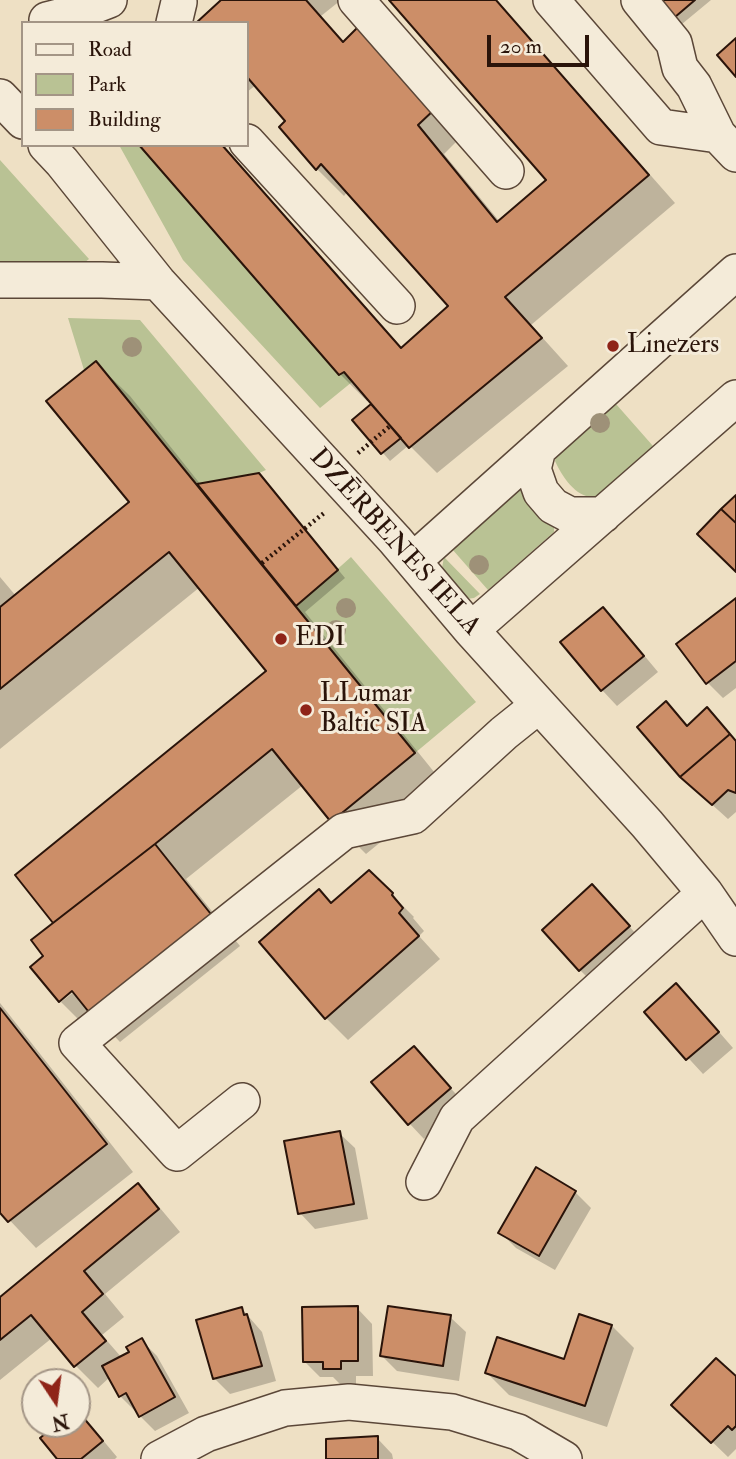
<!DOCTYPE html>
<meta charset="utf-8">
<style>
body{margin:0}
#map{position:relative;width:736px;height:1459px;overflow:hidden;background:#eee0c4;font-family:"IM FELL Double Pica",serif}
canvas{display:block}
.legend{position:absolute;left:21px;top:21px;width:228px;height:126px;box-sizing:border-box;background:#f4ebd9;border:2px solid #a39586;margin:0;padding:9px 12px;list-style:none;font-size:21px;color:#2a140a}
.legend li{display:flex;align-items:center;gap:14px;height:35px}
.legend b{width:35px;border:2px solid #a39586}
.north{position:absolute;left:21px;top:1368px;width:70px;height:70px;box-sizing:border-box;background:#f4ebd9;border:2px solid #a39586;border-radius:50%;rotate:167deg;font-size:19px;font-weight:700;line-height:28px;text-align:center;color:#2a140a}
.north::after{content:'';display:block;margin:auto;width:24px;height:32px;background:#8f2418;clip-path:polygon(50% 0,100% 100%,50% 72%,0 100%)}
.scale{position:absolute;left:487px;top:35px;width:102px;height:32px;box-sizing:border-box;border:4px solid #2a140a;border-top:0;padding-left:9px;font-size:21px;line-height:24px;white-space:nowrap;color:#2a140a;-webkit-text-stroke:5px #f4ebd9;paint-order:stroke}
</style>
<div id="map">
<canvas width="736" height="1459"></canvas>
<ul class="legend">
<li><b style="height:9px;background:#f4ebd9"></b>Road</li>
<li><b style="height:19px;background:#b9c294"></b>Park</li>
<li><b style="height:19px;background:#cc8e68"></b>Building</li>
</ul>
<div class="north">N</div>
<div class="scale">20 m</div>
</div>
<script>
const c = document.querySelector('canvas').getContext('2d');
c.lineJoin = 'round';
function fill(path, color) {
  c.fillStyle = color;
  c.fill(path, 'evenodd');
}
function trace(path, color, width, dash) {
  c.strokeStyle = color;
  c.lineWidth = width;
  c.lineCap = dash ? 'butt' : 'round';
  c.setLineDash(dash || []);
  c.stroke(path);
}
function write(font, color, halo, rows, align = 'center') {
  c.font = font + ' "IM FELL Double Pica",serif';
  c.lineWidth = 6;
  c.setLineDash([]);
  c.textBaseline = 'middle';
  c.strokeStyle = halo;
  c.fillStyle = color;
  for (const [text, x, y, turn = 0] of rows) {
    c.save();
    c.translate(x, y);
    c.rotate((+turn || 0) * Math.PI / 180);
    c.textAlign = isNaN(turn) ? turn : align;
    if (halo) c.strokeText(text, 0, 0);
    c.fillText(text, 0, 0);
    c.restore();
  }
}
fill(new Path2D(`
 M119,145H139L339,375L344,372L352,382L320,408L183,260Z
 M0,160L89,259L75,270L0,266Z
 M68,318L140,320L266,470L259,473L197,484L97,361L84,370Z
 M616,404L653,446L596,497C576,499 562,476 555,461L556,455Z
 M516,491H521C529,508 538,518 554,527V532L488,590L452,549Z
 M351,557L476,702L415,753L296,606Z
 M444,557L480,594L474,598L466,599L442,577V568Z`), '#b9c294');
fill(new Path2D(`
 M224,0H341L321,16L344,43L462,136L444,154L500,222L548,180L391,0H496L675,203L531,325L568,366L437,473L409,445L390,461L383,453L354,420L380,411L370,400L367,401L340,374L141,145H223L403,349L450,306L348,191L344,196L317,169L288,121L256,85L247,92V23Z
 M650,0H711L676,29Z
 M96,363L130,396L201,485L267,483L345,578L305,612L447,788L366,854L332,820L303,785L186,879L240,946L120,1042L98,1019L87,1028L61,1002L80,987L46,956L268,671L200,587L0,749V577L16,596L132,502Z
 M736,600V688L723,698L708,683Z
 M603,609L618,624L658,672L617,706L602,690L562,642Z
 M681,719L688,727L722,725L736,741V812L728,819L698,792Z
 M369,872L414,917L413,918L424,931L419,936L440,959L348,1040L326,1018L332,905Z
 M608,902L644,943L595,985L580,970Z
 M692,1001L733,1048L703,1074L646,1012Z
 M0,1003L133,1172L36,1248L0,1210Z
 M414,1048L465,1104L424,1139L409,1123Z
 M339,1133L355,1148L368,1219L315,1229L300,1213Z
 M138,1186L160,1208L180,1232L105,1294L124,1317L102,1335L122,1358L131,1353L141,1340L157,1356L189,1413L155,1431L120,1396L110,1377L98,1388L76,1366L52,1338L0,1380V1299Z
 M575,1192L591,1208L555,1270L516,1248L500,1232Z
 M357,1308L372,1324L373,1376H356V1384H340L333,1377H320L305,1362Z
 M242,1309L262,1332L276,1381L230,1394L214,1378Z
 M450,1317L466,1332L459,1381L397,1371L382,1356Z
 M612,1326L634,1348L607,1427L509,1395L487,1373L565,1361Z
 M736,1379V1449L728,1457L674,1405Z
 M77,1412L91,1426L117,1457L115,1459H59L60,1424H77Z
 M377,1438L392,1454L393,1459H328Z`), '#0003');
const building = new Path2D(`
 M221,0H306L343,42L361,24L436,108L418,125L497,222L546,180L389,0H496L649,175L505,297L542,338L409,448L344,372L339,375L139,145H222L401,348L448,306L321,164L316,170L279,127L285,121L247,77V23H196Z
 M648,0H695L668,23Z
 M736,38V77L717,55Z
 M96,361L415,753L331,822L272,749L155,844L53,923L15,875L266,671L169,552L0,689V607L129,502L46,401Z
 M371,404L401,438L381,454L352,420Z
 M259,473L338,570L296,606L197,484Z
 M736,495V523L721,509Z
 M721,509L736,523V572L697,534Z
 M736,598V661L706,684L676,644Z
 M603,607L644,656L601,691L560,642Z
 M666,701L687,726L707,707L730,734L680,777L637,727Z
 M730,734L736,741V793L728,790L712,805L680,777Z
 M155,844L214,918L92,1016L72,991L59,1002L30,967L43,956L31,940Z
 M369,870L393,893L392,895L403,908L399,913L419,936L325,1019L259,942L319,889L331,903Z
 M592,884L630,926L579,971L542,930Z
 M676,983L719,1032L686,1060L644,1012Z
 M0,1008L107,1144L8,1222L0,1213Z
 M414,1046L451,1088L408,1125L371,1082Z
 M340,1131L354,1204L298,1214L284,1141Z
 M536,1167L576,1191L539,1256L498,1233Z
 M138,1183L159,1209L84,1271L103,1294L82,1312L106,1341L74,1367L31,1315L0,1340V1297Z
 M358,1306V1361H341V1369H323V1362H303L302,1307Z
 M388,1306L451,1315L443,1366L380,1356Z
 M242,1307L244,1315L247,1314L262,1366L213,1379L196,1320Z
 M579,1314L612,1325L585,1406L485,1373L497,1337L564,1359Z
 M142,1338L175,1397L139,1417L126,1393L119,1397L102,1366L129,1352L126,1347Z
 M716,1358L736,1376V1426L732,1430L728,1426L711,1443L671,1405Z
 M77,1410L103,1441L81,1459H57L40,1438L57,1424H77Z
 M378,1436V1459H326V1439Z`);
fill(building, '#cc8e68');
trace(building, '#2a140a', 2);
const minor = new Path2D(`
 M356,0L506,171
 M551,0L661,127L718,135L736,154
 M639,0L674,43L680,68L694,86L718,135
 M47,20L78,12L109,0
 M174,23L179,2
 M0,97L23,121
 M247,142L397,306
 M46,145L62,162L158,282L395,540L471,630L647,824L705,893L736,938
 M0,280H102L158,282
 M538,449L533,469L541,492L553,506L570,515H603
 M413,561L736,272
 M471,630L736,398
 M242,1101L177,1153L77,1043L344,831L413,816L504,733L539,705
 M424,1182L457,1118L705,893
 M159,1459L206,1434L285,1408L349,1402L452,1412L518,1432L564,1459`);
trace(minor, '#5b4738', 38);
trace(new Path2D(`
 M358,453L390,426
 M262,563L324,513`), '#2a140a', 4.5, [2, 3.5]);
trace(minor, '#f4ebd9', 35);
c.fillStyle = '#9e9178';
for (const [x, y] of [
 [132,347],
 [600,423],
 [479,565],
 [346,608],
 [336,630]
]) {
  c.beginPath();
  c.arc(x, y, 10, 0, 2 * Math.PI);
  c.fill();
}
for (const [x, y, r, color] of [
 [613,346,7,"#8f2418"],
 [281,639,7,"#8f2418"],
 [306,710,7,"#8f2418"]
]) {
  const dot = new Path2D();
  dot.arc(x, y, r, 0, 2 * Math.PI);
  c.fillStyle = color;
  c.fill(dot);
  trace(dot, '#f4ebd9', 2.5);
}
write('26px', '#2a140a', '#f4ebd9', [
 ["Linezers",627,346],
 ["EDI",295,639],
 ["LLumar",320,695],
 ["Baltic SIA",320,725]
], 'left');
write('26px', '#2a140a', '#f4ebd9', [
 ["DZĒRBENES IELA",394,543,48]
]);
</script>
